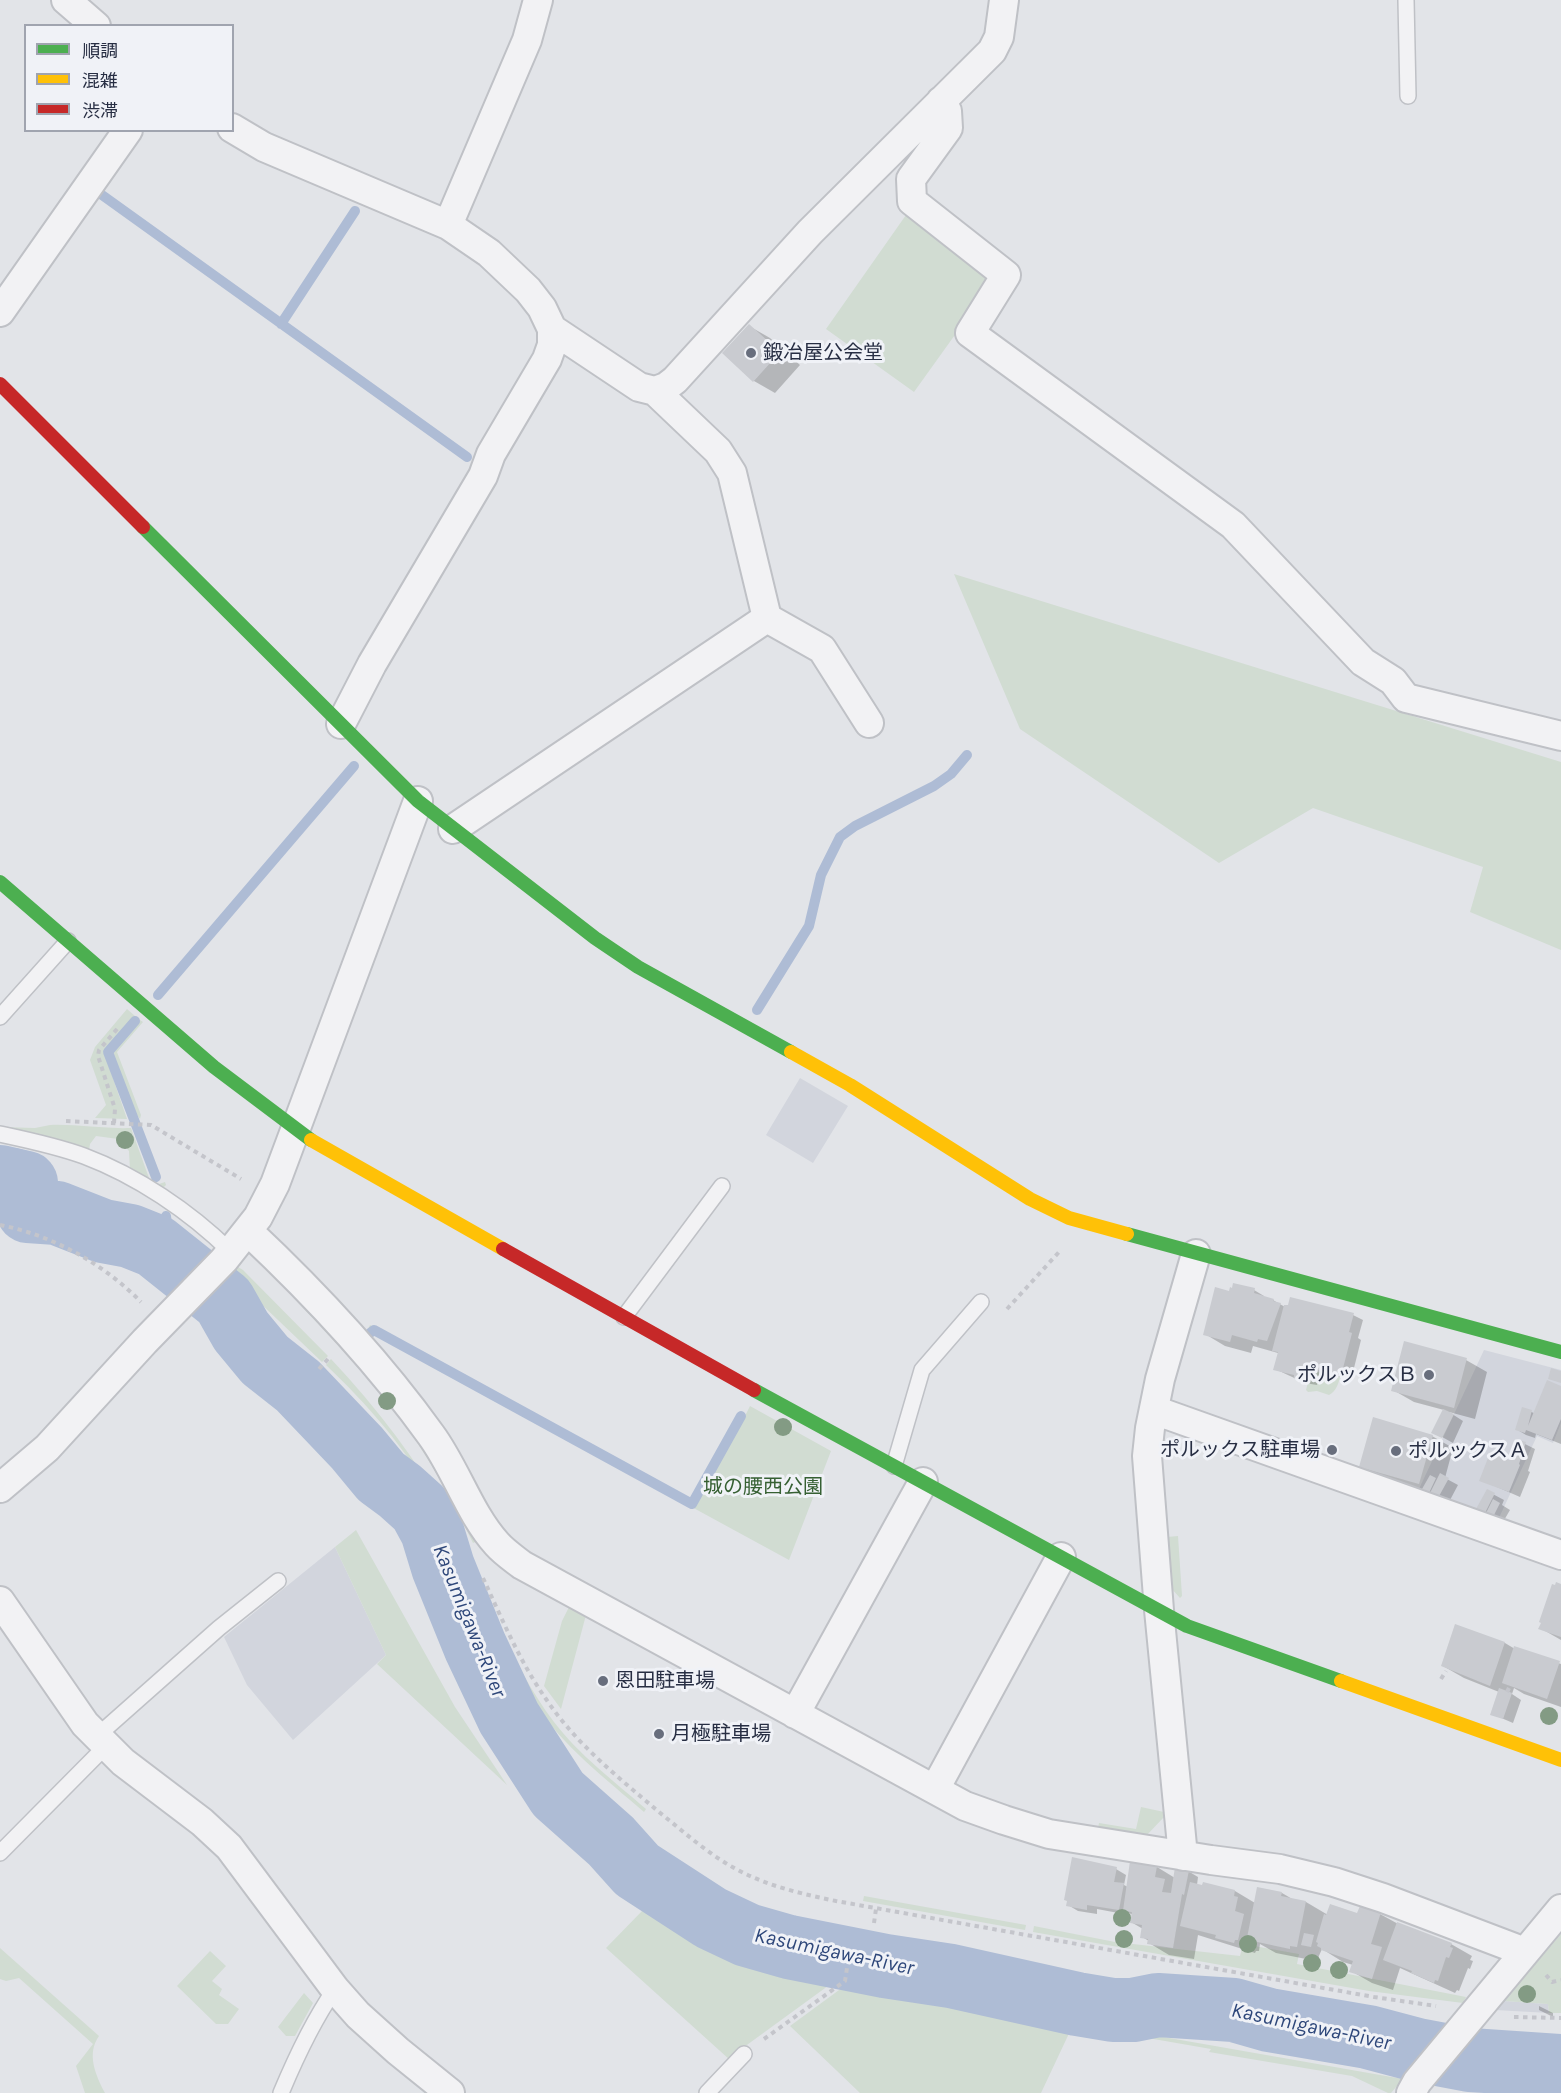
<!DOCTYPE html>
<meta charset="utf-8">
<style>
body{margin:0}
#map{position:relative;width:1561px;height:2093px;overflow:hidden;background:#e2e4e8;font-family:Karla,"Noto Sans JP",sans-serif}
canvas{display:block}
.legend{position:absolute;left:24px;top:24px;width:210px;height:108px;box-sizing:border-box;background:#f0f2f7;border:2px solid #a0a4af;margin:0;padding:8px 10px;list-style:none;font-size:18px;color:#272e43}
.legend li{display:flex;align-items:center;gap:12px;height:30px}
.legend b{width:30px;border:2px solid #a0a4af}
</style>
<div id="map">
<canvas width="1561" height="2093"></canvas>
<ul class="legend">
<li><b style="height:8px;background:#4caf50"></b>順調</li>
<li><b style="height:8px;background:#ffc107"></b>混雑</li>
<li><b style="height:8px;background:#c62828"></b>渋滞</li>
</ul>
</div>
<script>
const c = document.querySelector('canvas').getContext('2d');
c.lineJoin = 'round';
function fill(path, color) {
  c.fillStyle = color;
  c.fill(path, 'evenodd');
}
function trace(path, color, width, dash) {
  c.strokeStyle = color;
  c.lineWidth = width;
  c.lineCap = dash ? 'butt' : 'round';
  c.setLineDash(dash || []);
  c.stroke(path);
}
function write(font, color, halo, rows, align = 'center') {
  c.font = font + ' Karla,"Noto Sans JP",sans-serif';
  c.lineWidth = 6;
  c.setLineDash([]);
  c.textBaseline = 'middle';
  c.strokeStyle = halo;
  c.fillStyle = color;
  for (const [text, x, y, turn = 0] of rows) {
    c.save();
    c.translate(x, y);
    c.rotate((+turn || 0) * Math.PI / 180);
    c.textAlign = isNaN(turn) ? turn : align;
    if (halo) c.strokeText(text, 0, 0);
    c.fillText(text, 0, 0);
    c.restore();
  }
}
fill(new Path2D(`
 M800,1078L848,1106L813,1163L766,1135Z
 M1484,1350L1561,1370V1423L1553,1443L1537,1436L1498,1520L1418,1491Z
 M335,1547L386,1655L293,1740L247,1685L224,1637Z
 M1504,2001L1548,2004L1549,2013L1495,2010Z`), '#d2d5dd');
fill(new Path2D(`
 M906,215L995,279L914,392L826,329Z
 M954,574L1561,762V950L1470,912L1483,867L1313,808L1219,863L1020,729Z
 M127,1009L135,1016L104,1052L127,1119L95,1118L106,1105L90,1060L95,1047Z
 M140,1020L143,1022L117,1052L141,1115L140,1119L136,1114L112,1051Z
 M50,1125C77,1124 104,1129 131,1128L149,1178L159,1184L165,1182L166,1185L162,1189L130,1170L129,1151L118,1139L96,1136L90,1144L89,1150L60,1140L0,1127L35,1128Z
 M238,1267L243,1270L328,1356L322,1362L235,1279V1270Z
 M270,1272L304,1302L414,1431L478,1541L473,1543C455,1506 436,1470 412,1435C371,1377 318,1325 270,1272Z
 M370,1325L691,1499L739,1412L745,1416L750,1406L831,1451L789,1560L374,1334L369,1337L366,1333Z
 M331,1359C377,1408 418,1461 450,1520C485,1587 508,1661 554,1722C579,1755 615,1782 646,1809L644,1812C606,1779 563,1746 535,1704C492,1641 468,1567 434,1500C407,1449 367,1404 326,1365Z
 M1311,1370L1340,1377C1338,1385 1336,1391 1329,1395L1317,1391L1308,1392L1306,1390Z
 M356,1530L455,1707L507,1785L377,1664L386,1655L335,1547Z
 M1178,1536L1182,1596L1180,1598L1171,1588L1167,1537Z
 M569,1607L586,1615L561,1709L544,1686L562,1621Z
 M1141,1807L1164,1812V1817L1146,1836L1098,1828L1099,1823L1136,1829Z
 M864,1896L1026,1925L1025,1930L863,1901Z
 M643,1910C706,1950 761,1968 832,1983L740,2050L730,2060L606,1948Z
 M1034,1926L1115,1942L1240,1956L1243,1944L1299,1954L1297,1964L1466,1997L1463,2003L1369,1991L1033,1932Z
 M1561,1934V2013H1549L1548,2004L1504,2001Z
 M0,1948L99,2036C86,2054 96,2076 105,2093H85L76,2066L93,2044L19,1978L6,1981L0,1979Z
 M210,1951L226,1966L212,1981L222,1989L219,1995L239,2009L228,2024H216L177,1986Z
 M850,1982L1403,2079L1391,2093H1388L1352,2076L1209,2052L1211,2049L1073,2025L1041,2093H860L790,2026Z
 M304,1993L313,2003L295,2036H286L278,2027Z`), '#d1dcd2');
fill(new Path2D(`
 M16,1148L35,1153L18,1211L0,1206V1157L3,1158Z`), '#aebcd5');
fill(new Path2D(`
 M749,326L770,338L800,365L775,393L754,381Z
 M1254,1290L1264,1296V1298L1273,1300L1285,1307L1353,1315L1363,1320L1358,1338L1361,1340L1351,1380L1320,1372L1317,1385L1305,1383L1275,1369L1279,1354L1278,1353L1253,1346L1251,1353L1225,1346L1205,1334L1230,1293Z
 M1466,1360L1487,1372L1475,1419L1449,1412L1463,1421L1453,1443L1433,1432L1444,1410L1414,1402L1393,1390Z
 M1561,1387V1444L1536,1434L1535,1438L1526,1435L1516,1429L1523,1409L1534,1413Z
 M1432,1436L1453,1448L1445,1478L1458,1485L1449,1502L1428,1491L1382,1478L1361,1466Z
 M1525,1444L1535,1449L1528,1471L1530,1472L1520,1497L1481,1480L1510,1462Z
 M1487,1491L1504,1500L1502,1505L1510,1510L1503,1522L1478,1508Z
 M1561,1585V1640L1540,1628Z
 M1456,1626L1505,1643L1515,1649L1561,1664V1707L1524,1694L1514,1688L1512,1694L1521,1700L1513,1723L1492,1714L1499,1692L1464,1678L1443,1666Z
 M1157,1867L1175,1878L1188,1871L1198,1877L1197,1885L1204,1887V1884L1235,1891L1255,1903L1282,1893L1294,1900L1306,1902L1328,1915L1380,1914L1400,1925L1451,1944L1472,1956L1470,1960L1473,1961L1470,1969L1468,1968L1459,1991L1457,1990L1455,1993L1400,1968L1393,1990L1372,1983L1351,1971L1353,1965L1343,1962L1322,1949L1318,1958L1311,1957V1960L1276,1953L1260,1944L1259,1951H1256L1255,1953L1198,1935L1194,1959L1169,1955L1149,1943V1941L1142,1937L1143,1929L1131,1922L1133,1915L1129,1913V1915L1097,1909V1914L1078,1911L1068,1905L1116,1869L1126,1875L1124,1885L1128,1887Z
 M1539,2006L1553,2013V2017L1539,2010Z`), '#0003');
trace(new Path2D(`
 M102,195L467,457
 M281,324L355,211
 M158,995L354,766
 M757,1010L809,926L821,875L840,837L855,826L934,786L951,774L967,755
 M135,1021L108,1052L156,1177
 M166,1216L171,1258
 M370,1333L374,1330L692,1504L741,1416`), '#aebcd5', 10);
trace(new Path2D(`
 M0,1177L26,1183L28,1211L57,1213L103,1231L130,1236L155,1246L224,1301L241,1331L265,1360L298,1386L357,1448L381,1477L400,1491L420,1509L432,1531L443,1567L475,1646L509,1718L558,1794L611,1841L637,1870L711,1918L747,1935L789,1947L885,1966L951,1976L1077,2004L1113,2010H1133L1158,2005L1234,2010L1269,2020L1368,2037L1417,2050L1470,2060L1561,2066`), '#aebcd5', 64);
fill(new Path2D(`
 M749,324L780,352L753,382L722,353Z
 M1233,1283L1255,1288L1254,1293L1274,1299L1273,1301L1281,1303L1267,1341L1258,1339L1257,1342L1232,1335L1230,1342L1203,1335L1215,1287L1229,1291L1230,1287L1232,1288Z
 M1290,1297L1354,1313L1349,1332L1352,1333L1341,1376L1310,1368L1307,1381L1294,1378V1375L1273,1370L1278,1352L1272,1351L1284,1305H1288Z
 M1404,1341L1467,1358L1454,1408L1391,1391Z
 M1551,1368L1561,1371V1383L1548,1379Z
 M1547,1380L1561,1386V1419L1552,1440L1526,1430L1525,1433L1515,1430L1522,1407L1532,1410L1528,1426Z
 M1443,1409L1454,1414L1442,1438L1431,1433Z
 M1373,1417L1433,1435L1419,1484L1359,1467Z
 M1516,1439L1526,1442L1519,1464L1520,1465L1509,1492L1479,1481L1490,1453L1509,1460Z
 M1440,1473L1449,1478L1438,1498L1430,1493Z
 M1430,1475L1436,1478L1429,1493L1422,1489Z
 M1487,1489L1495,1493L1485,1513L1476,1509Z
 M1493,1499L1500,1503L1493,1517L1486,1513Z
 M1556,1582L1561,1584V1637L1538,1629L1541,1623L1539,1622L1552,1584L1555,1585Z
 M1455,1624L1505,1642L1490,1686L1441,1666Z
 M1514,1646L1560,1661L1547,1699L1502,1683Z
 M1499,1688L1512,1693L1503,1719L1490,1715Z
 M1072,1857L1117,1867L1114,1882L1124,1883L1119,1910L1087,1905V1910L1066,1906L1067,1901L1064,1900Z
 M1130,1861L1157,1866L1155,1877L1165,1879L1162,1892L1171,1893L1175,1867L1189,1870L1184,1895L1182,1894L1173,1948L1147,1944L1148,1939L1140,1938L1142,1925L1130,1923L1132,1912L1123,1911Z
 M1190,1882L1202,1885L1203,1882L1235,1890L1234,1896L1238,1897L1235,1911L1244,1914L1238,1940H1235L1234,1943L1215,1938L1216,1935L1180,1926Z
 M1257,1887L1282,1892L1281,1896L1306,1901L1297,1947L1290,1946V1949L1253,1941L1254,1939L1247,1938Z
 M1330,1904L1357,1913L1360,1906L1381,1912L1371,1944L1382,1947L1372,1979L1349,1972L1353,1961L1321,1950V1948L1317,1946L1318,1943L1316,1942L1324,1914L1326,1915Z
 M1397,1922L1452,1943L1450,1947L1453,1948L1449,1958L1446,1957L1438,1981L1435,1980L1434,1983L1411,1973L1412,1971L1383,1960Z
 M1304,1933L1314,1935L1311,1947L1301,1945Z`), '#c9cbd0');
const lane = new Path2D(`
 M1406,0L1408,96
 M0,1017L68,941
 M0,1134C28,1140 57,1146 84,1156C137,1176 189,1211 230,1251
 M624,1317L722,1186
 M894,1466L922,1370L981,1302
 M96,1737L219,1628L278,1581
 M0,1853L106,1746
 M281,2093C296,2057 313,2021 335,1989
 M707,2093L744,2054`);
const street = new Path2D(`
 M66,0L96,26
 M941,101L947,111L948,128L911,179L912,201L1006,275L970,333L1233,525L1363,662L1393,681L1406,698L1561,736
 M232,128L264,147L448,225L489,253L528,290L542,308L552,329L639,387L655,391L718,451L732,473L767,618L822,649L869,723
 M448,225L527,40L538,0
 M0,312L128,130
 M655,391L666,387L675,380L810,232L992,51L999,37L1004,0
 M341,724L372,664L483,476L491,454L547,359L552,345V329
 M453,829L767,618
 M248,1231C315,1294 377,1360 431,1435C456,1469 469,1513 497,1544C504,1552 513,1558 522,1565L965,1806L1004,1820L1049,1834L1211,1860L1280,1869L1334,1882L1383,1898L1525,1952
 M1154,1410L1561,1555
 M0,1488L47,1448L145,1341L224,1260L258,1217L275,1184L418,801
 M0,1601L85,1724L123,1762L202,1822L229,1847L335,1989L358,2015L398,2051L450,2093
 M795,1714L923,1482
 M935,1789L1061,1557
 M1183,1856L1159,1610L1147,1456L1150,1428L1160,1379L1196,1254
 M1411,2093L1417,2082L1561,1909`);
trace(lane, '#bfc1c6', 18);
trace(street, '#bfc1c6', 32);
trace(new Path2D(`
 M66,1121L151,1125L241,1179
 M114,1123L115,1109L98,1056L99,1050L118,1028
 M0,1225C52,1235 104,1264 141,1302
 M1007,1309L1059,1252
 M319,1369L328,1359
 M483,1578C502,1619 520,1662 546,1699C576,1744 619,1778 659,1812C684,1832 708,1854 736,1869C767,1886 802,1894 836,1901L1374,1997L1436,2006
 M1441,1679L1446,1671
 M1507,1692L1509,1688
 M874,1923L876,1909
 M1546,1975L1552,1982L1561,1980
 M1514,2017L1561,2018
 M764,2039L845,1981L847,1968`), '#c4c5cb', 4, [4.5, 4.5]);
trace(lane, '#f2f2f4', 15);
trace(street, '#f2f2f4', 28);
trace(new Path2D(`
 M143,527L418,801L595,938L638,967L791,1052
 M0,882L214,1067L311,1140
 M1127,1234L1561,1352
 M754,1390L1187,1626L1341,1681`), '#4caf50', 14);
trace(new Path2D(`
 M791,1052L850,1085L1030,1199L1069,1218L1127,1234
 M311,1140L503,1249
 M1341,1681L1561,1760`), '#ffc107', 14);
trace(new Path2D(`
 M0,384L143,527
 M503,1249L754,1390`), '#c62828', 14);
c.fillStyle = '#839b84';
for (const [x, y] of [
 [125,1140],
 [387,1401],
 [783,1427],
 [1549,1716],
 [1122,1918],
 [1124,1939],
 [1248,1944],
 [1312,1963],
 [1339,1970],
 [1527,1994]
]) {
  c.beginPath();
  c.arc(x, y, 9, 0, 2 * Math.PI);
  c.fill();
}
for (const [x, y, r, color] of [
 [751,353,6,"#686e7d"],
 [1429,1375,6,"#686e7d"],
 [1332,1450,6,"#686e7d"],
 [1396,1451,6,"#686e7d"],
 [603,1681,6,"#686e7d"],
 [659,1734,6,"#686e7d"]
]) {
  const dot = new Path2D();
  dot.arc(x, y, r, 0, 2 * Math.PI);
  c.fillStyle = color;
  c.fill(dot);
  trace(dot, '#f0f2f7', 2);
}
write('20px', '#272e43', '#f0f2f7', [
 ["鍛冶屋公会堂",763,353],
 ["ポルックスＢ",1417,1375,"right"],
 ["ポルックス駐車場",1320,1450,"right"],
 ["ポルックスＡ",1408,1451],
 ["恩田駐車場",615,1681],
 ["月極駐車場",671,1734]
], 'left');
write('20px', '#366033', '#f0f2f7', [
 ["城の腰西公園",763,1487]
]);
write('italic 21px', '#2e477a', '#f0f2f7', [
 ["Kasumigawa-River",469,1621,68],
 ["Kasumigawa-River",834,1952,12],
 ["Kasumigawa-River",1311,2027,12]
]);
</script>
